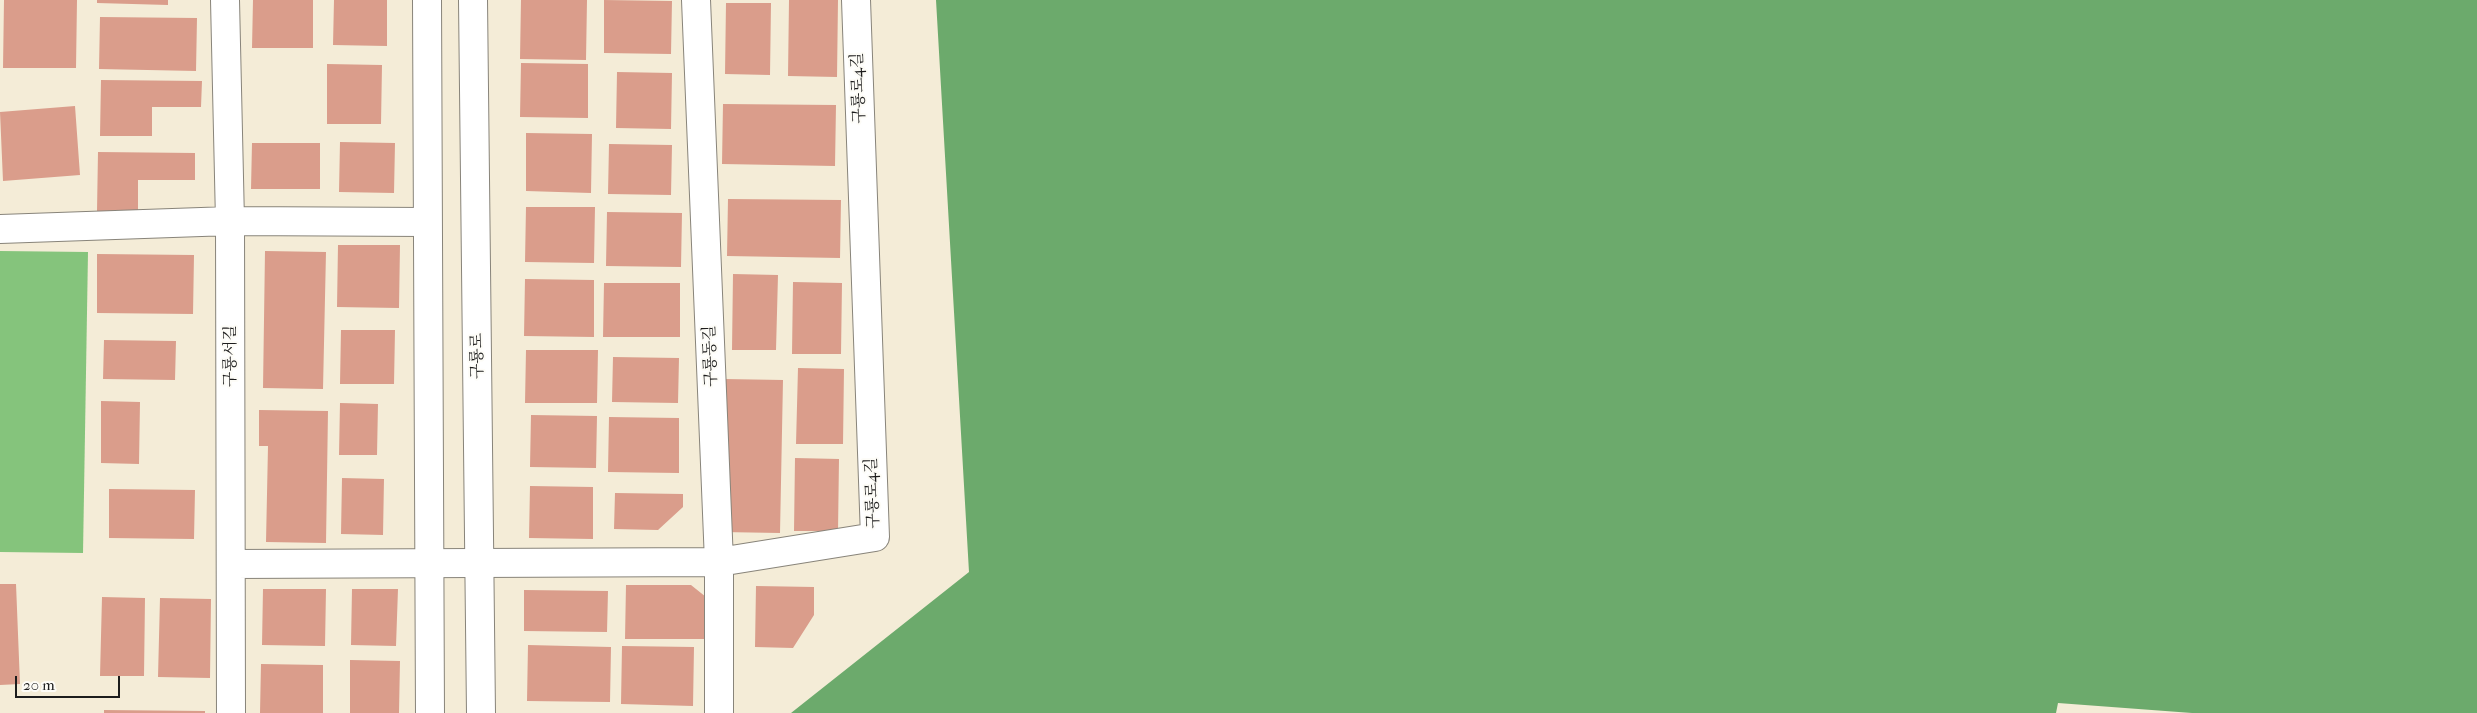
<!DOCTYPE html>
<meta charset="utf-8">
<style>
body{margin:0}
#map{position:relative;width:2477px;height:713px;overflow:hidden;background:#f4ecd7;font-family:"IM FELL French Canon",serif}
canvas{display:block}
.scale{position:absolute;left:15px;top:676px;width:105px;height:22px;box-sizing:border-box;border:2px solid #1c1c1c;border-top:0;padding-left:6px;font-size:15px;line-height:18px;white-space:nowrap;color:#1c1c1c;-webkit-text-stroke:4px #fdfcf7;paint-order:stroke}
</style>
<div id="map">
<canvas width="2477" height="713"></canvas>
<div class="scale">20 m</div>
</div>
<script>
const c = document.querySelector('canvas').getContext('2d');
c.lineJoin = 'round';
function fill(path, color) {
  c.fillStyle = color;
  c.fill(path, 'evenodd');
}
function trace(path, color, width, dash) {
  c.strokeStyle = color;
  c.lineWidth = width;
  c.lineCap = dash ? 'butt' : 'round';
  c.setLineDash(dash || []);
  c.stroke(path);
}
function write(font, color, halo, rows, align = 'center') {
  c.font = font + ' "IM FELL French Canon","Noto Serif KR",serif';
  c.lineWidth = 4;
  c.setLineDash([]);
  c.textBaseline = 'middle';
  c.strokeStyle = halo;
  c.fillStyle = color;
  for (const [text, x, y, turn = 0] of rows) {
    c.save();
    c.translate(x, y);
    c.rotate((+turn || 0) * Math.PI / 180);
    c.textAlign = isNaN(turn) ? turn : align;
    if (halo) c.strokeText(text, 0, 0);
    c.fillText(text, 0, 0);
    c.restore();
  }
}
fill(new Path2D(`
 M0,251L88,252L83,553L0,552Z`), '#85c47c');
fill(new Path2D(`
 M936,0H2477V713H2192L2058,703L2056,713H791L969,572Z`), '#6caa6c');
fill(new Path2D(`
 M4,0H77L76,68H3Z
 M97,0H168V5L97,3Z
 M253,0H313V48H252Z
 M334,0H387V46L333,45Z
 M521,0H587L586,60L520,59Z
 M604,0L672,1L671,54L604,53Z
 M789,0H838L837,77L788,76Z
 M726,3H771L770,75L725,74Z
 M100,17L197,18L196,71L99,69Z
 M521,63L588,64V118L520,117Z
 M327,64L382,65L381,124H327Z
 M617,72L672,73L671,129L616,128Z
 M101,80L202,81L201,107H152V136H100Z
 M723,104L836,105L835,166L722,164Z
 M75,106L80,175L3,181L0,112Z
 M526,133L592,134L591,193L526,191Z
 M340,142L395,143L394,193L339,192Z
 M252,143H320V189H251Z
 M609,144L672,145L671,195L608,194Z
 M98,152L195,153V180H138V212L97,211Z
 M728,199L841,200L840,258L727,256Z
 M526,207H595L594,263L525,262Z
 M607,212L682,213L681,267L606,266Z
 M338,245H400L399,308L337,307Z
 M265,251L326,252L323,389L263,388Z
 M97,254L194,255L193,314L97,313Z
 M733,274L778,275L776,350H732Z
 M525,279L594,280V337L524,336Z
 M793,282L842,283L841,354H792Z
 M604,283H680V337H603Z
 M341,330H395L394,384H340Z
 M104,340L176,341L175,380L103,379Z
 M526,350H598L597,403H525Z
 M613,357L679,358L678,403L612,402Z
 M798,368L844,369L843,444H796Z
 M724,379L783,380L780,533L721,532Z
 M101,401L140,402L139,464L101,463Z
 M340,403L378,404L377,455H339Z
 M259,410L328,411L326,543L266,542L268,446H259Z
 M531,415L597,416L596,468L530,467Z
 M609,417L679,418V473L608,472Z
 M795,458L839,459L838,531H794Z
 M342,478L384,479L383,535L341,534Z
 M530,486L593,487V539L529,538Z
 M109,489L195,490L194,539L109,538Z
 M615,493L683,494V507L658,530L614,529Z
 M0,584H16L20,684L0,685Z
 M626,585H691L706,597L705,639H625Z
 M756,586L814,587V615L793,648L755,647Z
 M263,589H326L325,646L262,645Z
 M352,589H398L396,646L351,645Z
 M524,590L608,591L607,632L524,631Z
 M102,597L145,598L144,676H100Z
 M160,598L211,599L210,678L158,677Z
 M528,645L611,647L610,702L527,701Z
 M622,646L694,647L693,706L621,704Z
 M350,660L400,661L399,713H350Z
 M261,664L323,665V713H260Z
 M104,710L205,711V713H104Z`), '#da9d8b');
const street = new Path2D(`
 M225,0L230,221L231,713
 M696,0L719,562V713
 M0,229L230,221L426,222
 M232,564L719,562L875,537L856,0`);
const secondary = new Path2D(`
 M427,0L430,713
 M473,0L481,713`);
trace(street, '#88847a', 30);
trace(secondary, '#88847a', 30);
trace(street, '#fff', 28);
trace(secondary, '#fff', 28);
write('16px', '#1c1c1c', '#fdfcf7', [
 ["구룡로4길",859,88,-92],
 ["구룡서길",231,356,-90],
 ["구룡로",478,356,-91],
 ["구룡동길",711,356,-92],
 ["구룡로4길",873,493,-92]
]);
</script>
